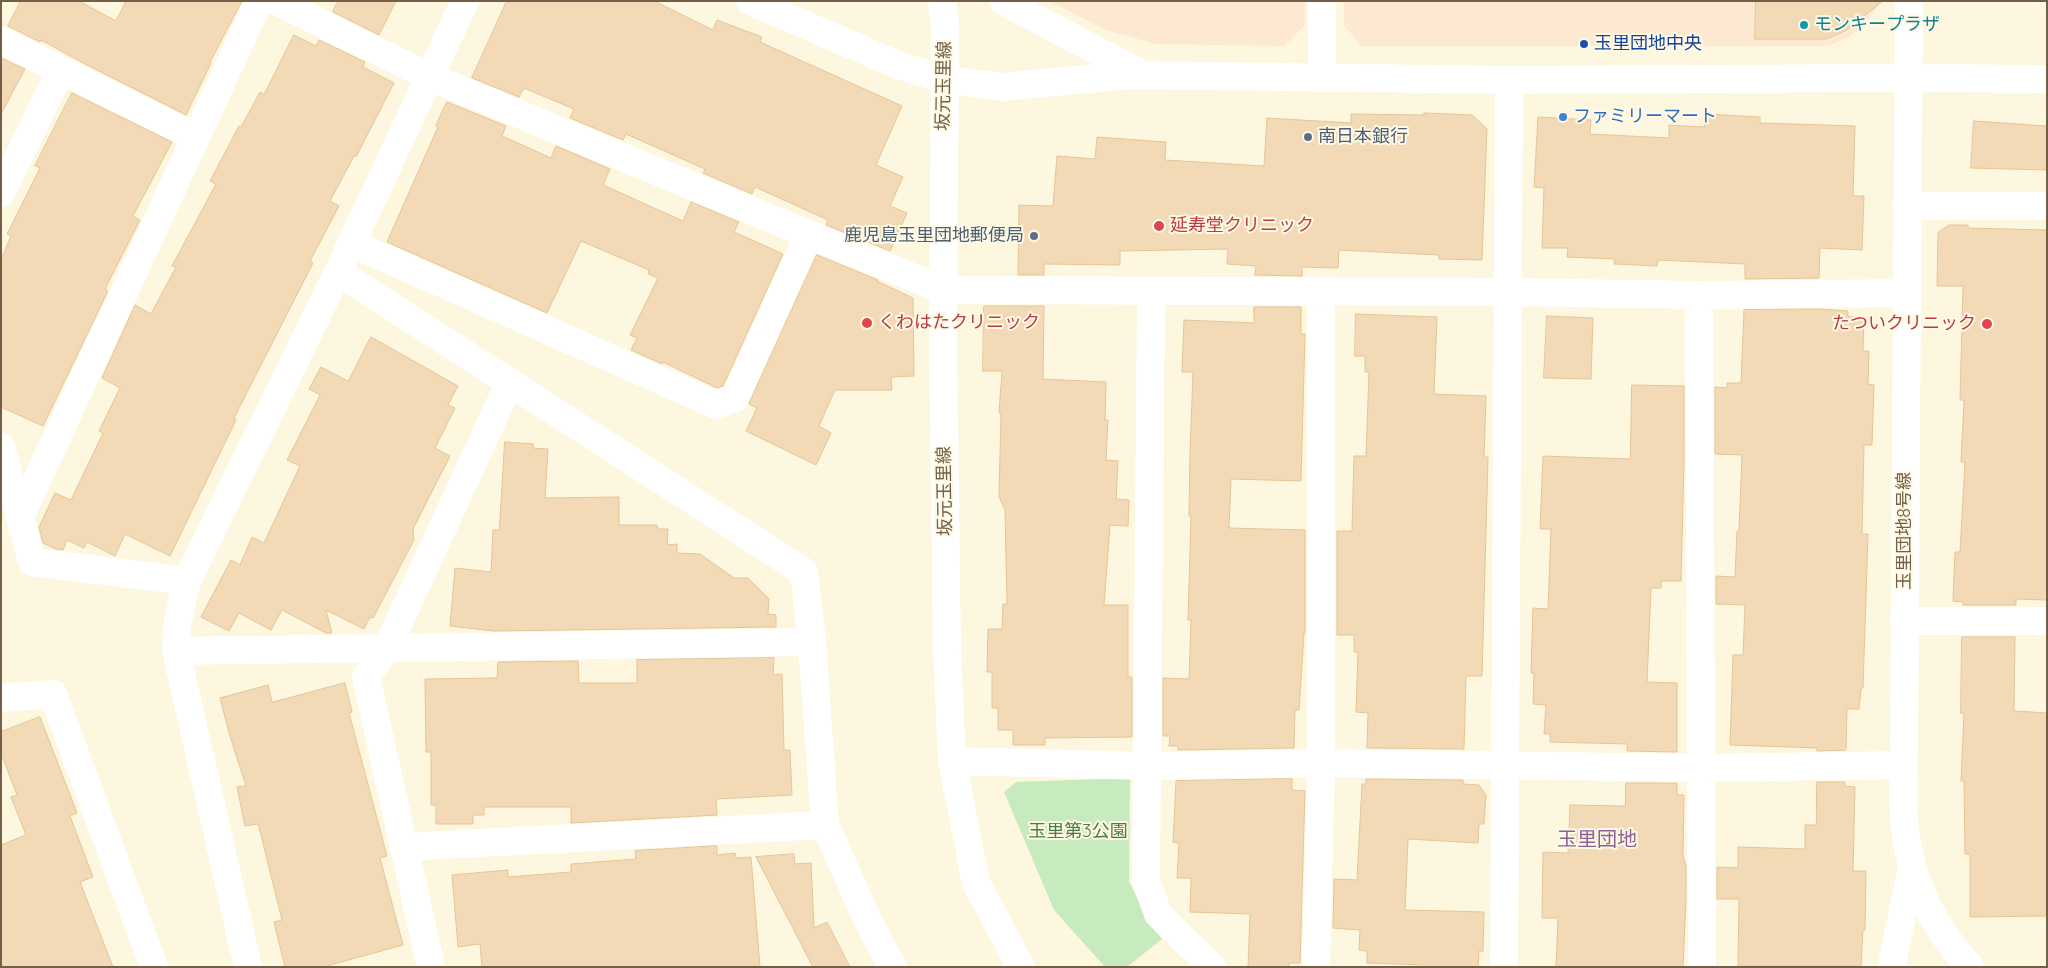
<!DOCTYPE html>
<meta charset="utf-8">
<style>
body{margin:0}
#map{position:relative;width:2048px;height:968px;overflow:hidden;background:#fdf7df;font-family:Quicksand,sans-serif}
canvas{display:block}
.frame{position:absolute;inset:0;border:2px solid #735f47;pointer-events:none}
</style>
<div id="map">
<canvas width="2048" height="968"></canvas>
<div class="frame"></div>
</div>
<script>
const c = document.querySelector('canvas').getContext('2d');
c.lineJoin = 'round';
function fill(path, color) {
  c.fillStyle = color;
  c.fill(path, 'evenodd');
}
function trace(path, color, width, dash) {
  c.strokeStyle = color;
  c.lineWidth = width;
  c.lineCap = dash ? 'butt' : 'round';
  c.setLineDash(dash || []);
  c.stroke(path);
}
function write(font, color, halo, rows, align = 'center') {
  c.font = font + ' Quicksand,"Noto Sans JP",sans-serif';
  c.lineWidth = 4;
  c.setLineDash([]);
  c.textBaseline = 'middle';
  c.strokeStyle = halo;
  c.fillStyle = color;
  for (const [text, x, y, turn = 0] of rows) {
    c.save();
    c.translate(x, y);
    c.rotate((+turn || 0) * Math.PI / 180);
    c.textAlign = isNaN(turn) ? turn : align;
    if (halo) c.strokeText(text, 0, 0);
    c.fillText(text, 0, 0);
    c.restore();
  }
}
fill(new Path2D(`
 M1049,1H1305V25L1285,46L1156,44L1106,30Z
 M1344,1H1877L1876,9L1865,24L1849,37L1828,46H1361L1344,25Z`), '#fde8d2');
fill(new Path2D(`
 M1130,778L1129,881L1147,920L1162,939L1127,967H1105L1054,910L1004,792L1016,782Z`), '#c7eabe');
const building = new Path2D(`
 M21,1H79L116,21L126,1H242L210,62L211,63L186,115L87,65L41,40L40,42L8,26Z
 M338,1H396L379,35L333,12Z
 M507,1H654L713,30L717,20L762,37L760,42L902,106L876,165L903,177L890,206L907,213L890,251L826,225L828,220L755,187L752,194L703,173L705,169L626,134L623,140L570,118L574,109L524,88L519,97L472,78Z
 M1756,1H1883L1845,31L1826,39H1755Z
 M294,35L316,46L319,40L365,62L363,67L394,83L356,157L354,156L330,201L339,206L310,261L313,263L234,418L236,420L170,556L125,534L115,556L87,542L84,548L67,540L63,550L56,549L43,543L39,527L55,493L71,500L103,433L99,431L120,388L102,378L135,305L151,314L176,267L172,266L216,184L210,181L239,126L241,127L260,92L264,94Z
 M1,58L25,69L1,114Z
 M72,93L172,142L133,216L140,220L105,289L108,291L43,426L1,407V260L11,236L7,234L40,168L35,166Z
 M447,102L506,126L502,136L551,158L556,146L610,169L603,185L683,221L691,202L739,222L734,232L783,254L723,386L717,388L663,362L662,364L631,350L637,338L630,335L658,278L648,274L649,270L581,241L547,313L387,242L438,127L436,126Z
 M1424,113L1472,115L1487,129L1482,260L1439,259V255L1339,250L1338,268L1302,267V276L1255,275L1256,266L1227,264L1228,249L1120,251V265L1044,264V275H1018L1019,205L1053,206L1057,156L1095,159L1097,137L1166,142L1165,160L1264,166L1267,118L1351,123V114L1424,115Z
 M1704,114L1760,117V123L1855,126L1853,196H1864L1862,250L1820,248L1819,278L1745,279V264L1658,260L1657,266L1614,264L1615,259L1567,257L1568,248H1542L1544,188L1534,187L1538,117L1591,120L1590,134L1669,138V125L1704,127Z
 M1974,121L2047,126V170L1971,168Z
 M1949,225H1968V228L2047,230V600L2016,599V605H1963V602L1953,601L1955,552H1960L1965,462H1961L1964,400H1960L1963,286H1937L1938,233Z
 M817,255L878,280L877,281L913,298L914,376L891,377L892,390H835L819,426L831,433L816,465L746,431L757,408L749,404Z
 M984,306H1044L1043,379L1106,382L1105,420H1108L1106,460L1118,461L1116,499L1129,500L1128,526L1110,525L1104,605H1128V677H1132V737L1045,738V745H1013V730H998V708H992V672H987L988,629H1002L1003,604H1007L1005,510L999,497L1001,413H999L1002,371H983Z
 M1254,307H1301V334H1305L1301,481L1231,479L1229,528L1305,530V633H1304L1299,710H1295L1294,748L1178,750V746H1169L1170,736H1163V678L1189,679L1191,620H1188L1191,517L1189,516L1190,452L1193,372H1182L1184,320L1254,323Z
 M1818,309L1848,311V317H1864L1863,351H1869L1868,384L1874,385L1872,445H1864L1862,534H1868L1863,688H1861L1859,709H1847L1846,750L1817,751V748L1730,745L1733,655H1743L1745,605L1716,604V576L1735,577L1737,531H1739L1742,455L1715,454V387L1727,388V383H1741L1744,310Z
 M1356,314L1437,317L1434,394L1486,396L1484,457H1488L1482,676H1466L1464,749L1367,748L1368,713L1356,712L1358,652H1354V635H1337V531H1352L1354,456H1366L1369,372H1365V356H1355Z
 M1547,316L1593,318L1591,379L1544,378Z
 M371,337L458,386L448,405L455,408L435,448L450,456L413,529L414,540L373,618L370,617L364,629L326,610L332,633H326L282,610L271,630L239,613L229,631L201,617L231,560L240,565L252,537L264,543L300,466L287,460L320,395L309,389L321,367L348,381Z
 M1632,385L1684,386V462L1681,581H1661V588H1651L1647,682L1677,683V752L1627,751V744L1550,742V734H1544L1546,705L1533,704L1534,673H1531L1533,608L1548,609L1551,529H1540L1543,456L1630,459Z
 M505,442L533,444V448L548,449L545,498L619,497V525H657L658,529H668L667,545L677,544V553L700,554L734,578H748L769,599L768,614L776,615V627L494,631L450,626L455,568L491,572L493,530H499Z
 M1962,637H2015L2014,711L2047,713V916L1970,917V854H1965L1964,781H1961L1964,713H1961Z
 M774,658L773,675L782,674L784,750H790L792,795L716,799L717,815L571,823V807H484V815H473V824H436V805H431V752H426L425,679L497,678L498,662L578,661L579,683H637V660Z
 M345,683L352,712L349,713L387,856L380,858L403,945L323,967H285L274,922L282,920L261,835L258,824L245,826L237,787L246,786L229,733L220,698L268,685L272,702Z
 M40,717L77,813L70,816L93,877L80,882L113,967H1V845L26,835L11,797L17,795L1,753V732Z
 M1292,779V790L1305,791L1300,963H1289V967H1248L1250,914L1190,912L1191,878H1177L1179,843L1173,842L1176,781Z
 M1366,779L1463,780V784L1479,785L1486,795L1484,824H1479L1478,843L1408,839L1405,910L1484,912L1483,951H1479L1478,967H1426V965L1367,963V951L1359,950L1360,930L1333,928L1334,879L1357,880L1362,784H1366Z
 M1817,782H1845V786L1855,787L1853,871H1866L1865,930H1863L1861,966H1738L1739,899H1717V867L1738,868V847L1805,849V825H1816Z
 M1626,783H1677V795H1684L1683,856L1686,865V898L1683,967H1556L1558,918H1542L1543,852L1568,853L1570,805L1625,806Z
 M717,846V855L735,853L736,858L751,857L760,967H482L480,944L458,947L452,875L508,870V877L571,872V864L636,859L635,851Z
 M794,854L795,864L811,863L814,928L827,922L850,967H813L756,857Z`);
fill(building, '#f3dab6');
trace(building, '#e5c496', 1);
trace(new Path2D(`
 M276,1L430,77L943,290L1507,292L1699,295L1907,293
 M750,1L898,65L943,79
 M1,40L196,137
 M1322,77V1
 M1,193L61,70
 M1907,206H2047
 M351,243L716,405L735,398L809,234
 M338,272L804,572L812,642L825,825L869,923L893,967
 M1151,291L1146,880L1158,914L1212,967
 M1699,295L1702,967
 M1,447L32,562L187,581
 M20,517L259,1
 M1904,621H2047
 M176,651L812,642
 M1,698L53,694L154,967
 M952,761L1149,766L1321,763L1701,768L1904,765
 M403,847L825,825
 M431,967L366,677L387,648L510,382
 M1316,967L1321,763V293
 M1504,967L1509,80
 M1893,967V959L1912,868`), '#fff', 28);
trace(new Path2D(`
 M942,1L945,25L943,343L947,649L952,761L976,883L1021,967
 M1003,1L1141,74
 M1909,1L1904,747C1904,775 1902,804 1905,831C1912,882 1934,929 1970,967
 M943,79L1002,87L1130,75L1509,80L1908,78L2047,79
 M248,967L176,651L177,626L187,581L338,272L465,1`), '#fff', 28);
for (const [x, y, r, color] of [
 [1804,25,5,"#0f9aa8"],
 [1584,44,5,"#1a4fb4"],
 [1563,117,5,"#3f7fe0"],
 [1308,137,5,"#5c6f8a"],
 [1159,226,6,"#e0444e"],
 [1034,236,5,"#5c6f8a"],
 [867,323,6,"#e0444e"],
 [1987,324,6,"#e0444e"]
]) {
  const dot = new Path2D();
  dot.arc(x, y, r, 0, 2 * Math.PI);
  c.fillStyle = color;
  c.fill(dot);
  trace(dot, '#fffae6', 2);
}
write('18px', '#0d838f', '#fffae6', [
 ["モンキープラザ",1814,25]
], 'left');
write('18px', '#164399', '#fffae6', [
 ["玉里団地中央",1594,44]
], 'left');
write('18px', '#735f47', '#fffae6', [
 ["坂元玉里線",944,86,-89],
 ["坂元玉里線",945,491,-91],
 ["玉里団地8号線",1905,531,-90]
]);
write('18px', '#366cbe', '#fffae6', [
 ["ファミリーマート",1573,117]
], 'left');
write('18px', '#4e5e75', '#fffae6', [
 ["南日本銀行",1318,137],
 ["鹿児島玉里団地郵便局",1024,236,"right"]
], 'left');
write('18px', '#be3a42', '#fffae6', [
 ["延寿堂クリニック",1170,226],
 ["くわはたクリニック",878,323],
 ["たついクリニック",1976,324,"right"]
], 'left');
write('18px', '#477f41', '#fffae6', [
 ["玉里第3公園",1078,832]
]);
write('20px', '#8f6297', '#fffae6', [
 ["玉里団地",1597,840]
]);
</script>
